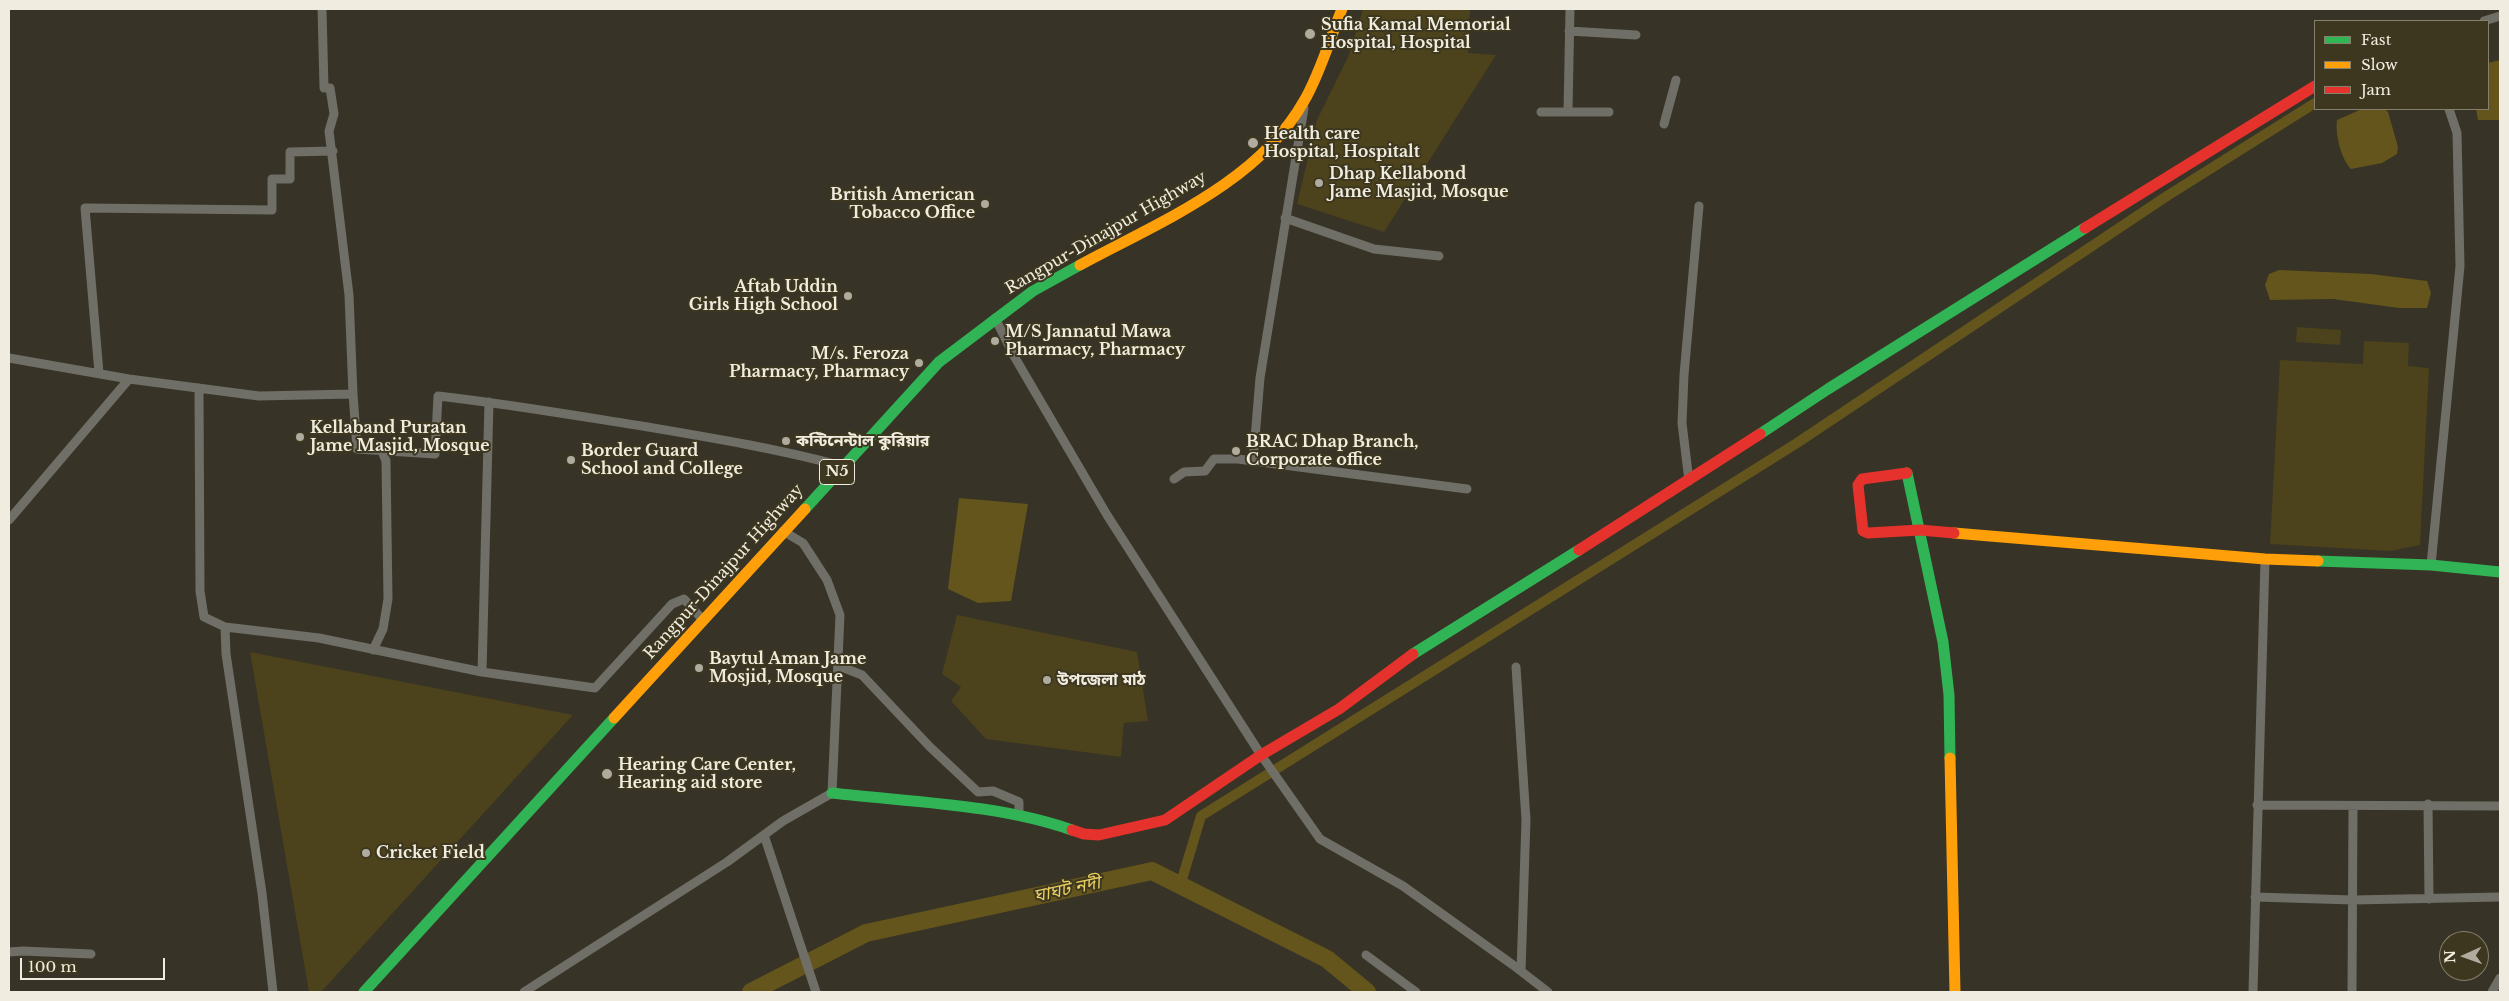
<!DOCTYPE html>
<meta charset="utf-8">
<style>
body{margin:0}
#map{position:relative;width:2509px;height:1001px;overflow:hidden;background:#373326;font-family:"Libre Baskerville",serif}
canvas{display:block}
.frame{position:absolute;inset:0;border:10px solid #f0ecdf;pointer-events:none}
.legend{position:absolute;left:2314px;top:20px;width:175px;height:90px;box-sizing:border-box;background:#3d3720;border:1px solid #857f6c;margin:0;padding:6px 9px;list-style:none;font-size:15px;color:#f0ecdf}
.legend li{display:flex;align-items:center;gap:10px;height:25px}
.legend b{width:25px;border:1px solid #857f6c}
.north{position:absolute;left:2439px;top:931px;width:50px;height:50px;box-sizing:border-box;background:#3d3720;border:1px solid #857f6c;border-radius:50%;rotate:268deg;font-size:14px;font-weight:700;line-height:20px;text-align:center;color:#f0ecdf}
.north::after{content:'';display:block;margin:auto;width:18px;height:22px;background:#afab9e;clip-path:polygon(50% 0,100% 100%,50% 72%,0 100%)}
.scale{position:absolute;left:20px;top:958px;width:145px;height:22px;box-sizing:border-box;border:2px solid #f0ecdf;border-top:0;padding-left:6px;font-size:15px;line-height:18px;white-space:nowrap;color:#f0ecdf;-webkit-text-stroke:4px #3d3720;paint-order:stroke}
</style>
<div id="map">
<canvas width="2509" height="1001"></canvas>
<div class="frame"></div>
<ul class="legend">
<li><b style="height:6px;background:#30b455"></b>Fast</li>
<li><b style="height:6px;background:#ff9f0a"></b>Slow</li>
<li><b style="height:6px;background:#e5322d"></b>Jam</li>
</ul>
<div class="north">N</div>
<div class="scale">100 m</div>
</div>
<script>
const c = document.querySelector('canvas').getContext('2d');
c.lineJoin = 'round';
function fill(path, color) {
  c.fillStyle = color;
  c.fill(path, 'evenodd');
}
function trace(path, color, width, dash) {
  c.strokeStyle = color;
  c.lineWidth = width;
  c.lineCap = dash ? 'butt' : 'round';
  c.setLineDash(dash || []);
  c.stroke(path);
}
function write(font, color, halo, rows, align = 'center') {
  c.font = font + ' "Libre Baskerville","Noto Sans Bengali",serif';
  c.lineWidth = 4;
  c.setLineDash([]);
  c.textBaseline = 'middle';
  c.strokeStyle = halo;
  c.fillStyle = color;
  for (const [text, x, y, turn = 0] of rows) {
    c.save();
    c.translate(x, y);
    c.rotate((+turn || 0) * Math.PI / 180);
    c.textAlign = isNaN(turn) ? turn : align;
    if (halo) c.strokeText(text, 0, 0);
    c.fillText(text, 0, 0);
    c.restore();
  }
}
fill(new Path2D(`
 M1363,9H1470L1468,53L1496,55L1384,232L1297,204L1317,120L1349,55Z
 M2297,327L2341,330L2340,345L2296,342Z
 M2364,341L2409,343L2408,366L2429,368L2420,545L2390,551L2270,544L2280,360L2363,364Z
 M957,615L1137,652L1148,721L1124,723L1121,757L986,739L951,701L961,687L942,674Z
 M250,652L573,715L321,992H309Z`), '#4c421b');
fill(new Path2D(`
 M2500,60V120H2478L2476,109H2488V63Z
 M2362,109H2385L2388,112L2398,147L2397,154L2382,163L2351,169C2341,159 2335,134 2337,120Z
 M2279,270L2371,274L2427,281L2431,293L2427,308H2399L2333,299L2270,300L2265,285L2269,274Z
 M959,498L1028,504L1011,601L978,603L948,589Z`), '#63551c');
trace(new Path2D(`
 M1180,886L1201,816L1797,443L2167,196L2315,103`), '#63551c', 10);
trace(new Path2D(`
 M751,992L866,933L1152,871L1327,959L1367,992`), '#63551c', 18);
trace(new Path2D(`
 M322,9L324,88H330L334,114L329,131L349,295L353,394
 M2484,21L2500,16
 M1569,31L1636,35
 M1568,111L1570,9
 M1541,112H1609
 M1664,124L1676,80
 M1285,218L1374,249L1439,256
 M995,318L1014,356L1107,515L1261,755L1320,839L1403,886L1513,965L1548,992
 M9,358L129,379L259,396L353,394L357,449L435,454L438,396C509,404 578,416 648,427C713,438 779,449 842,466
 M99,373L85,208L272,210V179H290V152L333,151
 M199,388L200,591L204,617L225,627L319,638L482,672
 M489,402L482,672L595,688L672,604L684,599L703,620
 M1253,462L1260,378L1304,108
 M1174,479L1184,472L1205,471L1214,459H1238L1467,489
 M1689,481L1682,423L1684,375L1699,206
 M9,520L129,379
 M2431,565L2460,266L2457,133L2449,109
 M225,627L226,654L262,893L273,992
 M373,650L383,629L388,599L386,461L382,451
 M839,666L862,675L930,747L978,792L993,791L1019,802V815
 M1516,667L1526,820L1521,971
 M2428,804L2429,899
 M2257,805L2500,806
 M764,835L816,992
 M2255,897L2353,900L2500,897
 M9,952L23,951L91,954
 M1366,955L1416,992
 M524,992L727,862L783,821L832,793L840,615L827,580L803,543L783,531
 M2253,992L2265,559
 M2352,992L2353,806
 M2492,992L2500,978`), '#6f6e67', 9);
trace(new Path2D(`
 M1760,434L1828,389L2085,228
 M1907,473L1943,642L1949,695L1950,758
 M805,509L939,362L1033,291L1080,265
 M2318,561L2431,565L2500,572
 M1413,654L1579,550
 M832,793C910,802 998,804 1072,830
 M364,992L614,718`), '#30b455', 11);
trace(new Path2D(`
 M1080,265C1159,222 1258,183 1304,101C1320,74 1330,38 1342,9
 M1954,533L2265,559L2318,561
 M614,718L805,509
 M1950,758L1955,992`), '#ff9f0a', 11);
trace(new Path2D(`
 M2085,228L2315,86
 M1907,473L1862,479L1858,485L1863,531L1868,533L1920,530L1954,533
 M1579,550L1760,434
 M1072,830L1084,834L1099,835L1165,820L1261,755L1339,709L1413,654`), '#e5322d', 11);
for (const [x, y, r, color] of [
 [1310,34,6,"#afab9e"],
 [1253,143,6,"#afab9e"],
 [1319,183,5,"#afab9e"],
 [985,204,5,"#afab9e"],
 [848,296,5,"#afab9e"],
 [995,341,5,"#afab9e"],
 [919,363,5,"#afab9e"],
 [300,437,5,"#afab9e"],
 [786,441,5,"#afab9e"],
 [1236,451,5,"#afab9e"],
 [571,460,5,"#afab9e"],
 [699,668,5,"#afab9e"],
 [1047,680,5,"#afab9e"],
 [607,774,6,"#afab9e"],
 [366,853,5,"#afab9e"]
]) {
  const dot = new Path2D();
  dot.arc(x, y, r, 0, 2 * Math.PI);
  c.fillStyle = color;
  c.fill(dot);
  trace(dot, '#3d3720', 2);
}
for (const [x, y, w] of [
 [837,472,35]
]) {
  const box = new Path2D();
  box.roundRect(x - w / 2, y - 12.5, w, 25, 4);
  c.fillStyle = '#3d3720';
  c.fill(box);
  trace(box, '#f0ecdf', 1);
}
write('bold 15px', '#f0ecdf', null, [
 ["N5",837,472]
]);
write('bold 16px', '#f0ecdf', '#3d3720', [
 ["Sufia Kamal Memorial",1321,25],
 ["Hospital, Hospital",1321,43],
 ["Health care",1264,134],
 ["Hospital, Hospitalt",1264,152],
 ["Dhap Kellabond",1329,174],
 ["Jame Masjid, Mosque",1329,192],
 ["British American",975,195,"right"],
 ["Tobacco Office",975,213,"right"],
 ["Aftab Uddin",838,287,"right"],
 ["Girls High School",838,305,"right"],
 ["M/S Jannatul Mawa",1005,332],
 ["Pharmacy, Pharmacy",1005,350],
 ["M/s. Feroza",909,354,"right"],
 ["Pharmacy, Pharmacy",909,372,"right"],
 ["Kellaband Puratan",310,428],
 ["Jame Masjid, Mosque",310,446],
 ["কন্টিনেন্টাল কুরিয়ার",796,441],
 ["BRAC Dhap Branch,",1246,442],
 ["Corporate office",1246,460],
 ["Border Guard",581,451],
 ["School and College",581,469],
 ["Baytul Aman Jame",709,659],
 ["Mosjid, Mosque",709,677],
 ["উপজেলা মাঠ",1057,680],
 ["Hearing Care Center,",618,765],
 ["Hearing aid store",618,783],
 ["Cricket Field",376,853]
], 'left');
write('16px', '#f0ecdf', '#3d3720', [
 ["Rangpur-Dinajpur Highway",1106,233,-30],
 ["Rangpur-Dinajpur Highway",724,572,-48]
]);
write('italic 18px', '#e9ce62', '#3d3720', [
 ["ঘাঘট নদী",1067,890,-12]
]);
</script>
